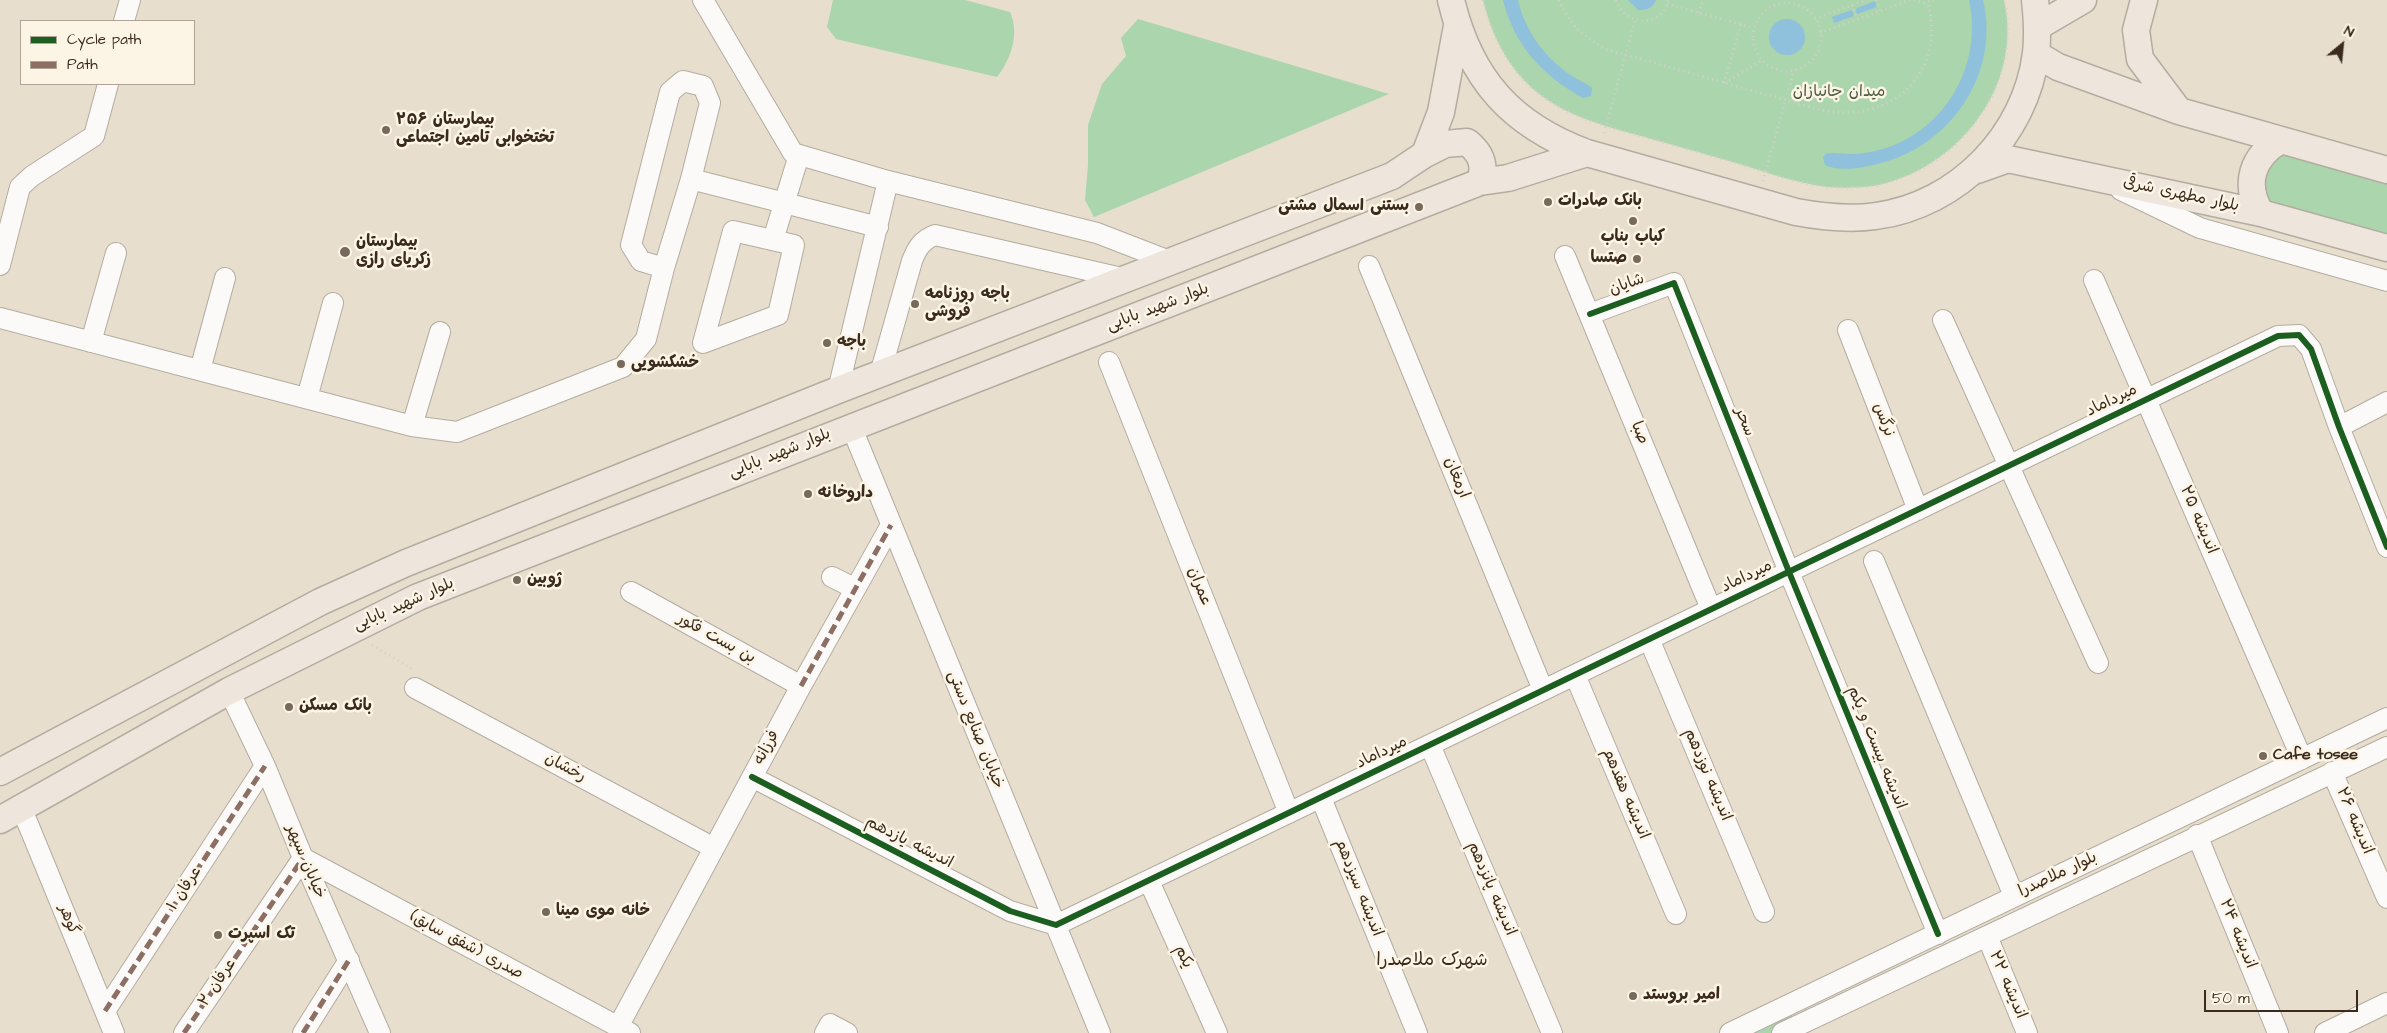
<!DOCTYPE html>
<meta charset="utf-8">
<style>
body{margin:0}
#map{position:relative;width:2387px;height:1033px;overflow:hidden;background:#e7decd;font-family:"Architects Daughter",sans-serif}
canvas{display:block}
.legend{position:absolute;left:20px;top:20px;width:175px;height:65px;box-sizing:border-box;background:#fcf5e5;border:1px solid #afa495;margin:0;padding:6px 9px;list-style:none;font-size:15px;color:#3b2a1e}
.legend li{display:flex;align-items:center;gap:10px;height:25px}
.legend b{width:25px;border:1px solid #afa495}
.north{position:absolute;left:2317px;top:20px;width:50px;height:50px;-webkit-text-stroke:4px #fcf5e5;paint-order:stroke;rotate:28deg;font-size:14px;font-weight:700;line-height:20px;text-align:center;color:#3b2a1e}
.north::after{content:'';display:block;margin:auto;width:18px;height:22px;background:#3b2a1e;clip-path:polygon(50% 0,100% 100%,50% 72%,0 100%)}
.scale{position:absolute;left:2204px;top:990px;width:154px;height:22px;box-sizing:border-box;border:2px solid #3b2a1e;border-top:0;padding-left:6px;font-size:15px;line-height:18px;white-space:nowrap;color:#3b2a1e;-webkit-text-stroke:4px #fcf5e5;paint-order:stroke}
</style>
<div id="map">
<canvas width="2387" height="1033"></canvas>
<ul class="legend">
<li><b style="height:6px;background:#1b5e20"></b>Cycle path</li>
<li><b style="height:6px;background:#8d6e63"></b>Path</li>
</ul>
<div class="north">N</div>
<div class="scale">50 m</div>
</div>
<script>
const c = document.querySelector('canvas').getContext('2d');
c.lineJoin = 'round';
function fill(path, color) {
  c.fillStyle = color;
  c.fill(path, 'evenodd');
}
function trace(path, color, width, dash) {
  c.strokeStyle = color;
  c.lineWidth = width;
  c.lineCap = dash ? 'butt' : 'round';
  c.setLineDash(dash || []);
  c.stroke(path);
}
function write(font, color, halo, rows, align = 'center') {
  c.font = font + ' "Architects Daughter","Playpen Sans Arabic",sans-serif';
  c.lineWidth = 5;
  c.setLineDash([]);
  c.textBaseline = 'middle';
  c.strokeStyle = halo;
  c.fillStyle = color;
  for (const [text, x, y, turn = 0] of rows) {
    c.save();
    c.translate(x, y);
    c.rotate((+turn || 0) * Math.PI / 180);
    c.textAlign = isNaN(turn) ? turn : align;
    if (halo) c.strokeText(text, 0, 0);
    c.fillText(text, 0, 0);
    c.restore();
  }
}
fill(new Path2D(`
 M833,0H965L1010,12C1020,34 1011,59 997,77L836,39L827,27Z
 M1483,0H2004C2024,87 1956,171 1873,186C1858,188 1842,188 1827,187C1794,183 1761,170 1729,161C1700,153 1670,144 1641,136C1605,126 1568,117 1538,93C1508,69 1492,36 1483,0Z
 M1138,19L1389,94L1094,217L1085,200L1088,165V125L1102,84L1126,56L1121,38Z
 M2271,145L2387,170V248L2255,204Z
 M1786,1005L1797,1026L1782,1033H1730Z`), '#aad5ad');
fill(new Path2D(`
 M1503,0H1518C1525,31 1545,58 1572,76C1578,80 1586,83 1592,88L1591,96L1583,98C1543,76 1514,45 1503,0Z
 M1628,0H1656C1653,8 1647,10 1638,10Z
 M1969,0H1983C2001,74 1949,148 1877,164C1862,168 1840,172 1825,165L1823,157L1826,154C1834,152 1841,154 1849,154C1861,154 1873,152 1883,149C1947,130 1983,63 1969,0Z
 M1875,1L1877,7L1857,14L1855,9Z
 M1852,10L1854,16L1834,23L1832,17Z
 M1769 37a18 18 0 1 1 36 0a18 18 0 1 1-36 0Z`), '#8fc0dc');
const minor = new Path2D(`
 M703,0L793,153L888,181
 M124,21L130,0
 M2121,190L2200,228L2387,281
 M733,231L794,245L778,315L703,343Z
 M773,240L799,155
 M1565,256L1711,609
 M0,265L20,187L32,176L94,136L108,84
 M1369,266L1543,690
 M664,268L691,179
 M2094,280L2302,759
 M1590,314L1674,283L1789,572L1938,934
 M0,318L412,426L457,432L623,367L646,339L664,268L641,261L631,245L670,92L683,81L703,86L710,103L691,179L878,227
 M1943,320L2098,663
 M1848,330L1918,510
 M91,342L116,253
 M1109,362L1289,813
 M200,370L225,278
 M880,374L912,261C917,248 922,240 935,235L1126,279
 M838,390L888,181L1097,233L1172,262
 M307,398L333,303
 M412,426L440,332
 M851,426L1100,1033
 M2339,427L2387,402
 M1874,561L2014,896
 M832,577L854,588
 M631,592L801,686
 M1649,639L1764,912
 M1575,675L1676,914
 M415,688L714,848
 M229,691L265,766L303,858L380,1033
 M1430,745L1552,1033
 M2332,772L2387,898
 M752,777L1010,911L1056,925L2278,336L2299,335L2311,349L2339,427L2387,547
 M1321,798L1417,1033
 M21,807L114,1033
 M2197,835L2278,1033
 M1149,881L1217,1033
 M1987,936L2027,1033
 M105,1011L265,766
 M618,1027L801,686L891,525
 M184,1033L303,858L630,1033
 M303,1033L349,960
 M825,1033L830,1024L847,1033
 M1730,1033L2387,718
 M1782,1033L2387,747
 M2325,1033L2387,1003`);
const major = new Path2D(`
 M1451,0C1470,79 1511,125 1587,153L1796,212C1823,217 1849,220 1876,216C1958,205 2026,135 2036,53C2038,36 2037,18 2035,0
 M2144,0L2136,30L2140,59L2179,111
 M2037,27L2083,0
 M2036,54L2058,67L2179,111L2387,170
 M1425,154L1445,144L1467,142C1481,153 1486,165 1480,182
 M1977,170L2008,159L2261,213L2387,248
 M2261,213C2243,185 2252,156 2281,140
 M0,772L320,602L406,563L838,390L1392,176L1425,154L1441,112L1457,26
 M0,820L229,691L418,597L1480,182L1508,178L1587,153`);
trace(minor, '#b4aca0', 22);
trace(major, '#b4aca0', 29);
trace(new Path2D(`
 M1483,0C1492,36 1508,69 1538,93C1568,117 1605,126 1641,136C1669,144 1697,152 1725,160C1758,169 1793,183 1827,187C1842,188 1858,188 1873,186C1956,171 2024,87 2004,0
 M1559,0C1568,23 1584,37 1605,49L1821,110C1891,124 1946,75 1928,3
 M1616,0C1624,26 1662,29 1668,0
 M1876,0L1880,11
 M1914,0L1923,3L1934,0
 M1753 37a34 34 0 1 1 68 0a34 34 0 1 1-68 0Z
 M1667,4L1754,28
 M1852,5L1857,19
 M1699,13L1703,0
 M1815,19L1866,0
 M1820,33L1910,0
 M1724,83L1741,24
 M1725,83L1762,60
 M1604,133L1635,20
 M1763,181L1794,70
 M372,645L412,669`), '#d3d0cb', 3, [1, 4]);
trace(minor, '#fbfaf8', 20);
trace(major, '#eee5dc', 26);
trace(new Path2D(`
 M801,686L891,525
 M105,1011L265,766
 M184,1033L303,858
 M303,1033L349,960`), '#8d6e63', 5, [10, 5]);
trace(new Path2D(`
 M1590,314L1674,283L1789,572L1938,934
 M752,777L1010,911L1056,925L2278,336L2299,335L2311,349L2339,427L2387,547`), '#1b5e20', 6);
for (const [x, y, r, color] of [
 [386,130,5,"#77695b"],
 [1548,202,5,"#77695b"],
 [1419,207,5,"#77695b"],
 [1633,221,5,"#77695b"],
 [345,252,6,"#77695b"],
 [1637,259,5,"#77695b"],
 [915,304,5,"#77695b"],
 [827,343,5,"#77695b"],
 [621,364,5,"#77695b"],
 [808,494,5,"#77695b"],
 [517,580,5,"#77695b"],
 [289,707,5,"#77695b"],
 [2263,756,5,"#77695b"],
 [546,912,5,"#77695b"],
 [218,935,5,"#77695b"],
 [1633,996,5,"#77695b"]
]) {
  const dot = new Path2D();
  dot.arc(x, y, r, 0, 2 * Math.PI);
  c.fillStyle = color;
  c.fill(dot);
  trace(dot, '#fcf5e5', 2);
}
write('16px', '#4d5b41', '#fcf5e5', [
 ["میدان جانبازان",1839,93]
]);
write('bold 16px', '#3b2a1e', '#fcf5e5', [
 ["بیمارستان ۲۵۶",396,121],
 ["تختخوابی تامین اجتماعی",396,139],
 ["بانک صادرات",1558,202],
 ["بستنی اسمال مشتی",1409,207,"right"],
 ["کباب بناب",1633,238,"center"],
 ["بیمارستان",356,243],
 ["زکریای رازی",356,261],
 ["صتسا",1627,259,"right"],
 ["باجه روزنامه",925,295],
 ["فروشی",925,313],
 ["باجه",837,343],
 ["خشکشویی",631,364],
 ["داروخانه",818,494],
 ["ژوبین",527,580],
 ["بانک مسکن",299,707],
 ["Cafe tosee",2273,756],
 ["خانه موی مینا",556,912],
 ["تک اسپرت",228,935],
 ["امیر بروستد",1643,996]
], 'left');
write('16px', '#3b2a1e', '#fcf5e5', [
 ["بلوار مطهری شرقی",2181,195,12],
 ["شایان",1627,285,-20],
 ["بلوار شهید بابایی",1158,308,-21],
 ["میرداماد",2112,401,-26],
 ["نرگس",1883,420,69],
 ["سحر",1744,422,68],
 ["صبا",1639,433,68],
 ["بلوار شهید بابایی",780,454,-22],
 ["ارمغان",1456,478,68],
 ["اندیشه ۲۵",2198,520,67],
 ["میرداماد",1747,577,-26],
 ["عمران",1199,587,68],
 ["بلوار شهید بابایی",404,605,-24],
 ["بن بست فكور",716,639,29],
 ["خیابان صنایع دستی",975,730,68],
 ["فرزانه",767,748,-62],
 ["اندیشه بیست و یکم",1876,748,68],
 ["میرداماد",1382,753,-26],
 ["رخشان",565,768,28],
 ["اندیشه نوزدهم",1707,775,67],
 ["اندیشه هفدهم",1625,794,67],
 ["اندیشه ۲۶",2354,821,67],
 ["اندیشه یازدهم",909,843,27],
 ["خیابان سپهر",305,862,67],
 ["بلوار ملاصدرا",2058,875,-25],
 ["اندیشه سیزدهم",1358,888,68],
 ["عرفان ۱",185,889,-57],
 ["اندیشه پانزدهم",1491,889,67],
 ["گوهر",68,920,68],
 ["اندیشه ۲۴",2237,934,68],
 ["صدری (شفق سابق)",466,946,28],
 ["یکم",1183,957,66],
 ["عرفان ۲",218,983,-56],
 ["اندیشه ۲۲",2007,985,67]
]);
write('18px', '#3b2a1e', '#fcf5e5', [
 ["شهرک ملاصدرا",1432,961]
]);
</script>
